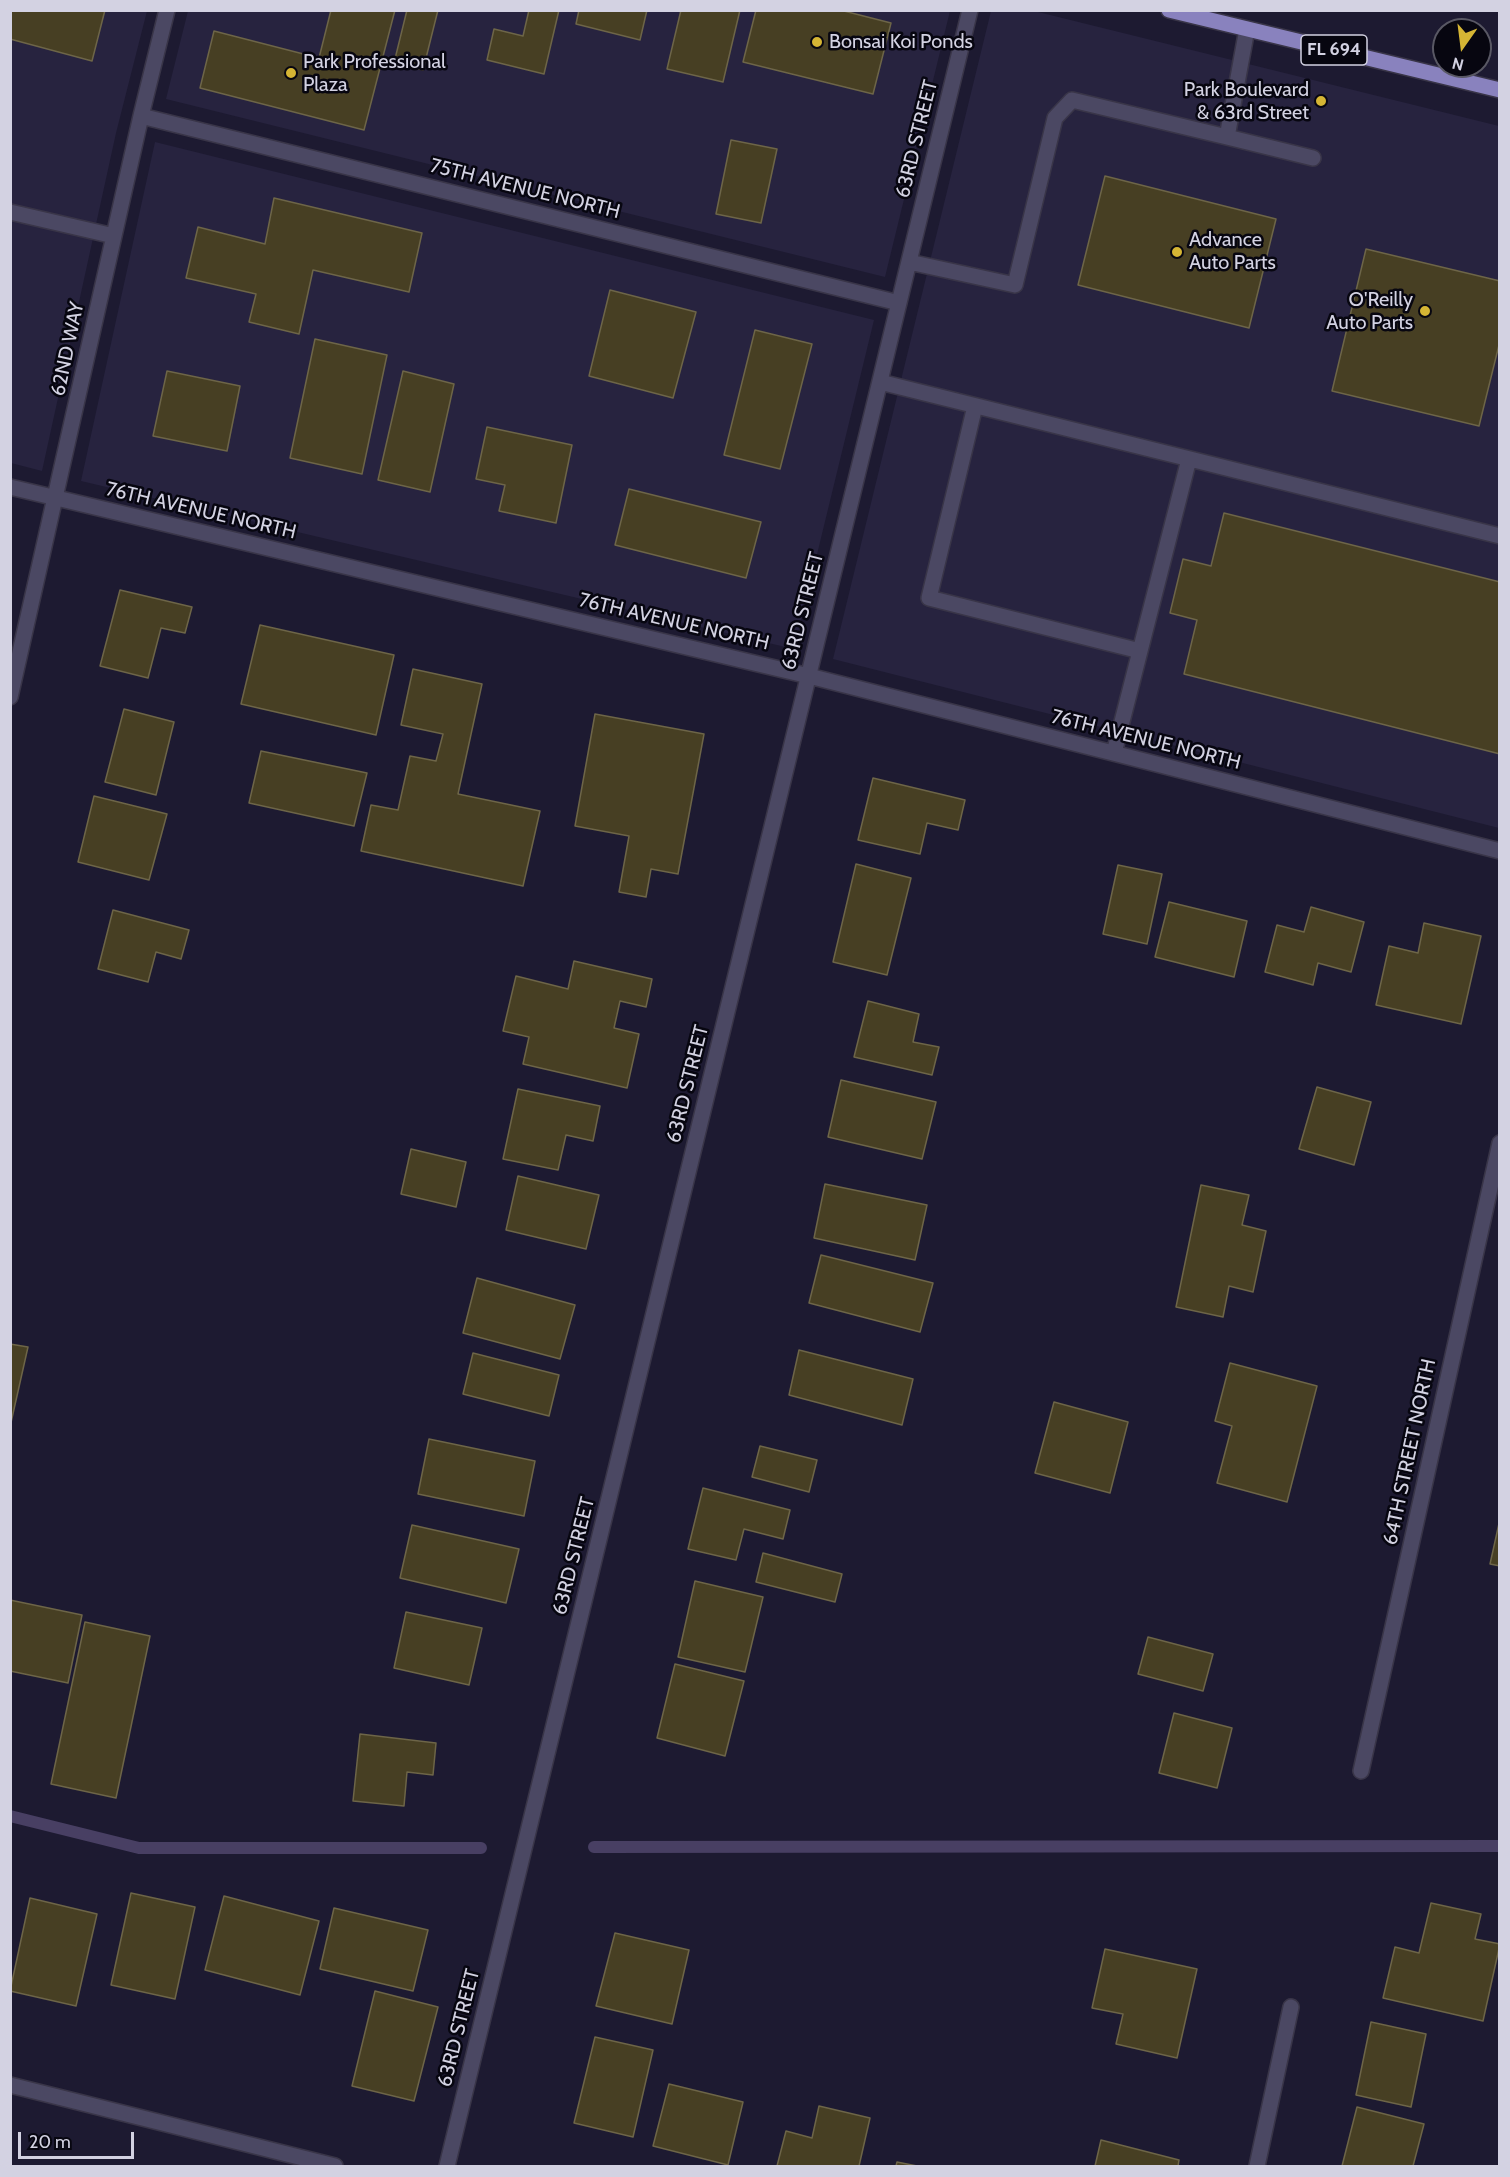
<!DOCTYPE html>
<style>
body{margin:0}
#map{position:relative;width:1510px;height:2177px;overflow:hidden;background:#1d1a31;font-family:Cabin,sans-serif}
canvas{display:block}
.frame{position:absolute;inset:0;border:12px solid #d3d2e2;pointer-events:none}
.north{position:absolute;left:1432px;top:18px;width:60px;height:60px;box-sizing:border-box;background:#070610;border:2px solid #595864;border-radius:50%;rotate:194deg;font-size:16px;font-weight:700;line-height:24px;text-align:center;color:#d3d2e2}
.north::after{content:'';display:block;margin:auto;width:21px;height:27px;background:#d5b534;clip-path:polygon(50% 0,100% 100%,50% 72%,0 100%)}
.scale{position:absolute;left:18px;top:2132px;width:116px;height:27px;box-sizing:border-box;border:3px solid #d3d2e2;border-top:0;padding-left:8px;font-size:18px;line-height:21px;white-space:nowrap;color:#d3d2e2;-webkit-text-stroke:4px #070610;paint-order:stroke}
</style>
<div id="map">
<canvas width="1510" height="2177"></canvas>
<div class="frame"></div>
<div class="north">N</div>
<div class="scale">20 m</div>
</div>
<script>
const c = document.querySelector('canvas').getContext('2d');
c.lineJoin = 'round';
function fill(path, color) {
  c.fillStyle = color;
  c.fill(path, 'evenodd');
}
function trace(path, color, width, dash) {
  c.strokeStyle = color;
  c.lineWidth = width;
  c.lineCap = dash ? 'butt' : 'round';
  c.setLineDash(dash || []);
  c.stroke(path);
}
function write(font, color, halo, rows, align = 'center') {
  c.font = font + ' Cabin,sans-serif';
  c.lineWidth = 5;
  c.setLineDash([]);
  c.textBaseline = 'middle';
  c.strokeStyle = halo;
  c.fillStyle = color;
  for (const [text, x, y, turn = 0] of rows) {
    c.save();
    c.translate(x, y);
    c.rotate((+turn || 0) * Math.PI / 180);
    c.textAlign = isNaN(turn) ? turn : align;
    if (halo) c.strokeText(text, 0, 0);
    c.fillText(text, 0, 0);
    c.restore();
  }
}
fill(new Path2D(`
 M10,11H147L116,133L42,471L11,463Z
 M188,11H950L885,277L166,99Z
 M991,11H1034L1499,126V828L833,659Z
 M155,142L874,320L794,649L81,481Z`), '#27233f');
trace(new Path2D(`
 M10,1816L139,1848H481
 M594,1847L1500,1846`), '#483f63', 12);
const building = new Path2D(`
 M10,10H105L92,61L10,39Z
 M331,10H395L364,130L200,88L214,31L319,58Z
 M407,10H438L423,70L394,63Z
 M529,10H559L544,74L487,60L494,29L523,36Z
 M579,10H647L640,40L576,24Z
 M681,10H740L723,82L667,69Z
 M756,10H840L891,23L873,94L743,62Z
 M731,140L777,149L761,223L716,214Z
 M1105,176L1276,219L1249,328L1078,285Z
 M274,198L422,233L409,292L313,270L299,334L249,322L256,294L186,278L198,227L265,244Z
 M1366,249L1500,281V341L1479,426L1332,391Z
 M610,290L696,312L673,398L589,376Z
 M755,330L812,344L780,469L724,455Z
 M315,339L387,355L362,474L290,458Z
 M167,371L240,386L227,451L153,436Z
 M403,371L454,384L430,492L378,480Z
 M487,427L572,445L556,523L499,511L505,485L476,479Z
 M629,489L761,522L746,578L615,545Z
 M1224,513L1500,582V754L1184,674L1197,620L1170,613L1183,559L1211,566Z
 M120,590L192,607L185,633L161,628L148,678L100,666Z
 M260,625L394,655L376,735L241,704Z
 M413,669L482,684L458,794L540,811L523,886L361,851L371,805L398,810L410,756L436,761L443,734L401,725Z
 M124,709L174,722L156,795L105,782Z
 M595,714L704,734L678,874L651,869L646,897L619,892L629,836L575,826Z
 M261,751L367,773L354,826L249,803Z
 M873,778L965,800L958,830L927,823L920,854L858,840Z
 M94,796L167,814L149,880L78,862Z
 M856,864L911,878L887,975L833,962Z
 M1118,865L1162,874L1147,944L1103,934Z
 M1169,902L1247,921L1234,977L1155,957Z
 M1311,907L1364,922L1351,972L1318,963L1313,985L1265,972L1277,925L1304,932Z
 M113,910L189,930L181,959L156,952L148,982L98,969Z
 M1424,923L1481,936L1461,1024L1376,1005L1389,946L1418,953Z
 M574,961L652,979L646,1007L620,1001L614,1028L639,1034L627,1088L523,1064L529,1037L503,1031L516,976L568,989Z
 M868,1001L919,1014L913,1042L939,1047L932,1075L854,1057Z
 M841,1080L936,1102L922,1159L828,1137Z
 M1317,1087L1371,1102L1354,1165L1299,1149Z
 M518,1089L600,1106L593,1141L566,1135L558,1170L503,1159Z
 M411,1149L466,1162L456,1207L401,1194Z
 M518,1176L599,1195L586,1249L506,1230Z
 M825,1184L927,1205L915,1260L814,1238Z
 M1201,1185L1249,1195L1242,1225L1266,1231L1253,1292L1229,1286L1223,1317L1176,1307Z
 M821,1255L933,1283L920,1332L809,1303Z
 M477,1278L575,1305L560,1359L463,1333Z
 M10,1344L28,1347L10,1427Z
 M799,1350L913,1379L902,1425L789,1395Z
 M473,1353L559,1375L549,1416L463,1394Z
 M1230,1363L1317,1386L1287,1502L1217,1483L1232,1426L1215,1421Z
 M1054,1402L1128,1422L1110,1493L1035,1473Z
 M429,1439L535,1461L524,1516L418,1494Z
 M760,1446L817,1460L809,1492L752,1477Z
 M703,1488L790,1510L783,1539L744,1529L736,1560L688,1549Z
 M1500,1519V1566L1490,1564Z
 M412,1525L519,1549L506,1603L400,1578Z
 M763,1553L842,1574L835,1602L756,1582Z
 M695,1581L763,1597L745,1672L678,1657Z
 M10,1600L82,1615L68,1683L10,1671Z
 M406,1612L482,1628L469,1685L394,1668Z
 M85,1622L150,1636L116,1798L51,1784Z
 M1148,1637L1213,1654L1203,1691L1138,1674Z
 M675,1664L744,1681L725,1756L657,1738Z
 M1174,1713L1232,1728L1217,1788L1159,1773Z
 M360,1734L436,1743L433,1775L407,1772L404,1806L353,1801Z
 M131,1893L195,1907L175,1999L111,1985Z
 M224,1896L319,1921L300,1995L205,1970Z
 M30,1898L97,1914L76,2006L10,1991Z
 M1431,1903L1481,1914L1475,1939L1500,1944L1483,2021L1383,1998L1395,1947L1419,1953Z
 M334,1908L428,1930L413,1991L320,1969Z
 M615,1933L689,1950L672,2024L596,2006Z
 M1105,1949L1197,1969L1177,2058L1116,2044L1123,2014L1092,2008Z
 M375,1991L438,2007L414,2101L352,2086Z
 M1371,2022L1426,2034L1411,2107L1356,2095Z
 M595,2037L653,2050L633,2137L574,2123Z
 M669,2084L743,2102L728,2165L653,2146Z
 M819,2106L870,2118L859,2166H777L786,2131L812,2138Z
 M1357,2107L1424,2124L1413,2166H1342Z
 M1101,2140L1179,2160L1178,2166H1095Z
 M897,2162L917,2166H896Z`);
fill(building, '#473f23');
trace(building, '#6d6548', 1.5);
const minor = new Path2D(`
 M1247,29L1227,137L1313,158
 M141,116L899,303
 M10,212L114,236
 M909,262L1015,285L1055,118L1072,100L1227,137
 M880,382L1500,536
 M975,406L929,598L1140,651
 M10,487L809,676L1500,851
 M10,697L141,116L167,10
 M1114,753L1189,459
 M1361,1771L1500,1143
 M10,2085L335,2166
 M447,2166L970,10
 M1257,2166L1291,2007`);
const major = new Path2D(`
 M1169,10L1500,90`);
trace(minor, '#393548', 18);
trace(major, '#393548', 18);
trace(minor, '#4b4863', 15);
trace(major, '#8982be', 15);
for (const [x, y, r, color] of [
 [817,42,6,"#d5b534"],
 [291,73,6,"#d5b534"],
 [1321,101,6,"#d5b534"],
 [1177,252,6,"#d5b534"],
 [1425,311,6,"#d5b534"]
]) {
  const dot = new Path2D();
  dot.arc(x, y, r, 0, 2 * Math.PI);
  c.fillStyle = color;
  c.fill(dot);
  trace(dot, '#070610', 2);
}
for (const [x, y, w] of [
 [1334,50,66]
]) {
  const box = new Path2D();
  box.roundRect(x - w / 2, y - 15, w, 30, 4.5);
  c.fillStyle = '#070610';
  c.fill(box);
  trace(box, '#d3d2e2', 1.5);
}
write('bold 18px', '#d3d2e2', null, [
 ["FL 694",1334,50]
]);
write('20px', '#d3d2e2', '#070610', [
 ["Bonsai Koi Ponds",829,42],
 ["Park Professional",303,62],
 ["Plaza",303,85],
 ["Park Boulevard",1309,90,"right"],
 ["& 63rd Street",1309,113,"right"],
 ["Advance",1189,240],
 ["Auto Parts",1189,263],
 ["O'Reilly",1413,300,"right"],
 ["Auto Parts",1413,323,"right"]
], 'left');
write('20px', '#d3d2e2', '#070610', [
 ["63RD STREET",917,139,-76],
 ["75TH AVENUE NORTH",525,189,14],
 ["62ND WAY",68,349,-78],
 ["76TH AVENUE NORTH",201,511,13],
 ["63RD STREET",803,611,-76],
 ["76TH AVENUE NORTH",674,622,13],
 ["76TH AVENUE NORTH",1146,740,14],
 ["63RD STREET",688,1084,-76],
 ["64TH STREET NORTH",1410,1452,-78],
 ["63RD STREET",574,1556,-76],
 ["63RD STREET",459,2028,-76]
]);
</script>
